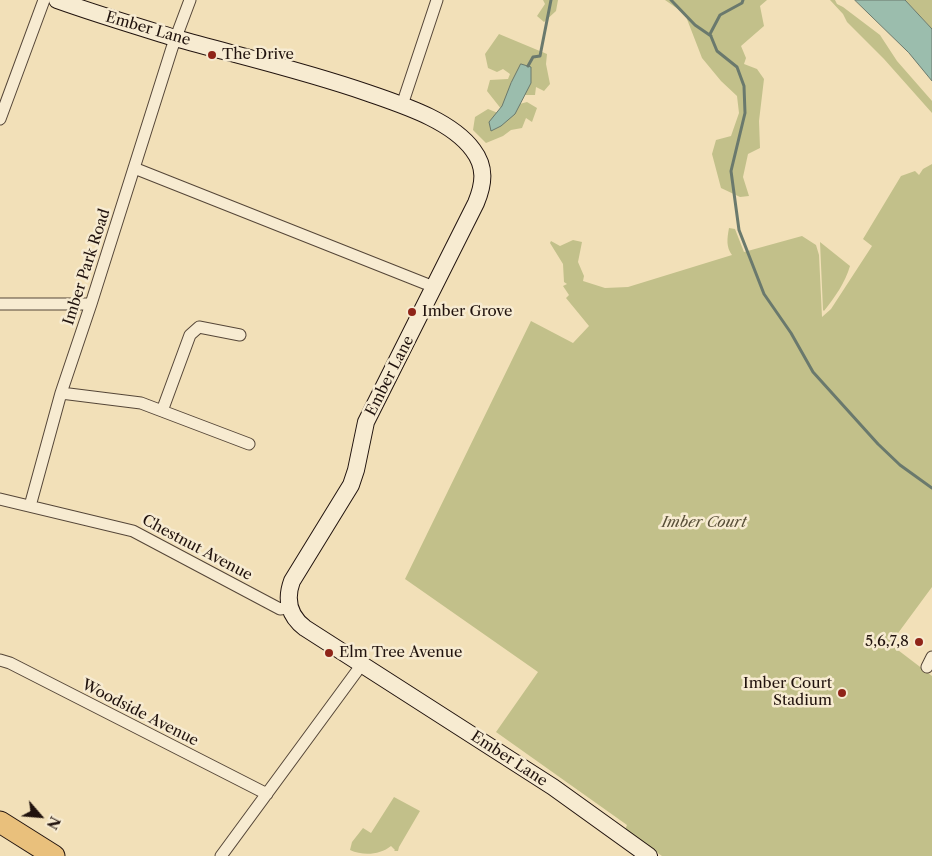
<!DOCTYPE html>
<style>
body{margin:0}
#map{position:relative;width:932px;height:856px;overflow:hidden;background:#f2e0b8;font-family:"Libre Caslon Text",serif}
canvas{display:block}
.north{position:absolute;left:15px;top:791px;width:50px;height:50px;-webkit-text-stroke:4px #f7ebd1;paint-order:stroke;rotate:117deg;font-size:14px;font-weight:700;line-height:20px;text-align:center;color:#21130e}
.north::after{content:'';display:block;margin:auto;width:18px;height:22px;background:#21130e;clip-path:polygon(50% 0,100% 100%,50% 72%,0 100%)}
</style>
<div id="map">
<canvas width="932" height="856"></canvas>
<div class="north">N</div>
</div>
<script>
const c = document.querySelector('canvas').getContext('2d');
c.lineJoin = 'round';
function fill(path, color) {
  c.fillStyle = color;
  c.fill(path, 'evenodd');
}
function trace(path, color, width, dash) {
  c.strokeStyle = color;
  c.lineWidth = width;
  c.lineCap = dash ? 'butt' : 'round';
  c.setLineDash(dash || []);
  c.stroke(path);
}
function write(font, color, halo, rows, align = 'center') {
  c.font = font + ' "Libre Caslon Text",serif';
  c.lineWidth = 5;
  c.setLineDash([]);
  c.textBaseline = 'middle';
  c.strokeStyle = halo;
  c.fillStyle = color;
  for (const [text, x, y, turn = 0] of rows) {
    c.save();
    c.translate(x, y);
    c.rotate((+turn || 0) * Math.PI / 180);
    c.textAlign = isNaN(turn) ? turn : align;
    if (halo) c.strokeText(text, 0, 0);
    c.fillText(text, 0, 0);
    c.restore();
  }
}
fill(new Path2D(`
 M543,0H558L556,11L544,22L537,16L545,4Z
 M665,0H767L760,6L764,26L741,46L746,58L744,64L757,69L764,79L759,121L760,148L748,154L743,177L749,196L740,197L721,188L712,154L716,140L731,136L739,113L737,96L721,81L702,58L685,14Z
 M830,0H835L837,4L843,7L880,35L897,61L932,101V113L884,59L847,22L843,14Z
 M905,0H932V29Z
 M499,34L547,54L546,64L550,84L544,91L536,87L535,95H510L512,106L527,102L537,108L532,122L526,118L522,128L511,130L503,136L486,143L473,130L475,117L488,109L498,113L502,110L487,91L490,80L508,79L510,74L503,69L497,72L488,68L485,54Z
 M932,164V587L890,644L932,676V856H662L625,830L627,825L496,732L538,672L405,579L531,321L573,343L589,326L566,298L569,295L563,286L567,284L564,282L563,264L550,243L551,241L560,246L573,240L582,242L578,262L584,276L583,281L605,288L628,287L732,255C726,247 727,239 729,228L735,229L744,252L802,236L816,245L819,255L822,317L831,309L872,246L863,239L901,176L915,171L919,175L923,169Z
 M820,242L850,266C845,283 835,297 824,311L823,310Z
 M394,797L420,811L399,847L398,851H394L395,850L391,846C380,855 363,856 350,850L352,842L363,828L371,833Z`), '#c2c08a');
const water = new Path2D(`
 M855,0H905L932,29V81L909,53Z
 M521,64L531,67V83L515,114L501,126L491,131L489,122L502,106L511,83Z`);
fill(water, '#9bbdad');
trace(water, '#6a796d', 1);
trace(new Path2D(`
 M671,0L695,25L711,36
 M743,0L742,3L720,15L710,34L717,51L737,67L744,86L745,113L731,171L739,230L764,294L791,333L813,372L878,444L900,465L932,488
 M528,66L533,57L540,56L551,0`), '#6a796d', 3);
const street = new Path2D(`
 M402,105L437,0
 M0,119L44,0
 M134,168L434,287
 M0,304H91
 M61,393L141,403L249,444
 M162,411L190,335L199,327L240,335
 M0,499L133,531L280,609L289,608
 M30,506L61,393L91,304L172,48L190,0
 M0,660L10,663L267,794
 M927,667L932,657
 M221,856L357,671L361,663`);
const secondary = new Path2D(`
 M57,0C96,14 136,26 175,38C240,56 305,71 368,93C402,105 451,120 473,150C486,167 484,184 476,203L366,422L356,470L351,485L292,581C285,600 289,616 305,628L553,787L649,856`);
const highway = new Path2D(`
 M0,822L54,856`);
trace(street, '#554638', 13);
trace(secondary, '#21130e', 18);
trace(highway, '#21130e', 23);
trace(street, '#f7ebd1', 11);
trace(secondary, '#f7ebd1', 16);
trace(highway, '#e9c07c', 21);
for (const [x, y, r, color] of [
 [212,55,5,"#8f2418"],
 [412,312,5,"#8f2418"],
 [919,642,5,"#8f2418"],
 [329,653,5,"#8f2418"],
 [842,693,5,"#8f2418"]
]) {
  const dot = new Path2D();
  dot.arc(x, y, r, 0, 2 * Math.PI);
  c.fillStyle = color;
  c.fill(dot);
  trace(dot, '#f7ebd1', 2);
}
write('15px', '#21130e', '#f7ebd1', [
 ["Ember Lane",148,29,16],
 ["Imber Park Road",87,267,-72],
 ["Ember Lane",390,376,-63],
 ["Chestnut Avenue",197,548,28],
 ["Woodside Avenue",140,713,27],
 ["Ember Lane",509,759,33]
]);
write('15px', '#21130e', '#f7ebd1', [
 ["The Drive",222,55],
 ["Imber Grove",422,312],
 ["5,6,7,8",909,642,"right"],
 ["Elm Tree Avenue",339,653],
 ["Imber Court",832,684,"right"],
 ["Stadium",832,701,"right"]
], 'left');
write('italic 15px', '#595039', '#f7ebd1', [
 ["Imber Court",704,523]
]);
</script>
